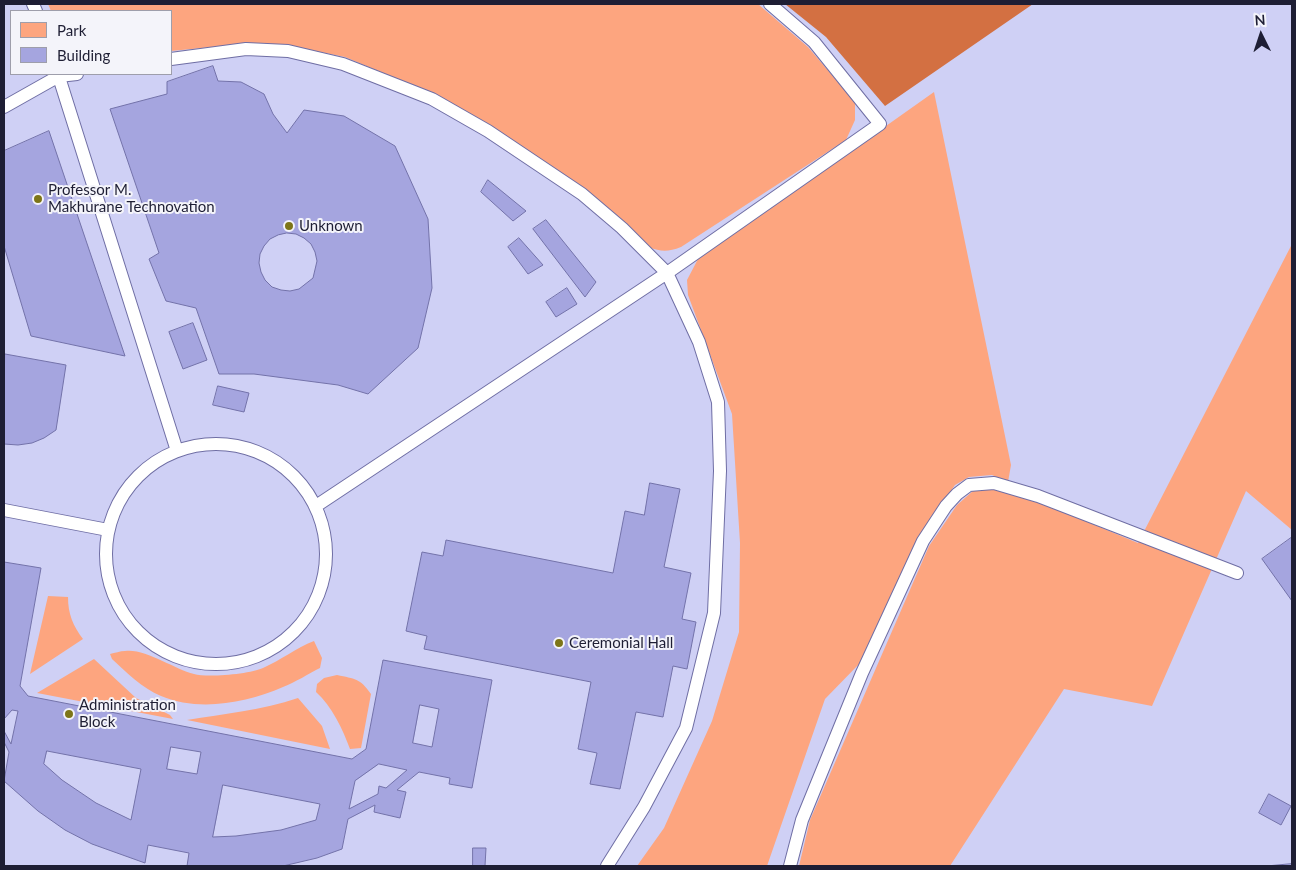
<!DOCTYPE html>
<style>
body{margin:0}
#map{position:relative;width:1296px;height:870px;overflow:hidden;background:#cfd0f5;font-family:Lato,sans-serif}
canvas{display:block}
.frame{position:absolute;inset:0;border:5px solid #1e1e34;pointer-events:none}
.legend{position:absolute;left:10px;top:10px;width:162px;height:65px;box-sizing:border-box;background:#f4f4fa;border:1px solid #9e9eab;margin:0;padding:6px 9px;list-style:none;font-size:15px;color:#1e1e34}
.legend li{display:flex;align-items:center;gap:10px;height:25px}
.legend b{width:25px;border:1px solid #9e9eab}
.north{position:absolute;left:1236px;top:10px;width:50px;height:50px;-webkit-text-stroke:4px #f4f4fa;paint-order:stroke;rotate:356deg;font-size:14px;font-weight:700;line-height:20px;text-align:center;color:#1e1e34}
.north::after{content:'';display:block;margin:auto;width:18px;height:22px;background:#1e1e34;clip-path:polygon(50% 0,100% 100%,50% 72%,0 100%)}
</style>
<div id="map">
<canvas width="1296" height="870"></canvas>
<div class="frame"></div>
<ul class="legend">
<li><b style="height:14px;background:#fda57f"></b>Park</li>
<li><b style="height:14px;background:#a5a5df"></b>Building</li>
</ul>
<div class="north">N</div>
</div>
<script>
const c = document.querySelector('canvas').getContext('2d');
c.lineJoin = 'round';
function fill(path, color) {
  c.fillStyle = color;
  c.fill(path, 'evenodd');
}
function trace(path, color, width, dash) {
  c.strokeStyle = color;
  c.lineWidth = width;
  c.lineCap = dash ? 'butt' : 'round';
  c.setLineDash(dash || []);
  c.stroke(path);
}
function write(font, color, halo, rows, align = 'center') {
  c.font = font + ' Lato,sans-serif';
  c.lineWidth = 4;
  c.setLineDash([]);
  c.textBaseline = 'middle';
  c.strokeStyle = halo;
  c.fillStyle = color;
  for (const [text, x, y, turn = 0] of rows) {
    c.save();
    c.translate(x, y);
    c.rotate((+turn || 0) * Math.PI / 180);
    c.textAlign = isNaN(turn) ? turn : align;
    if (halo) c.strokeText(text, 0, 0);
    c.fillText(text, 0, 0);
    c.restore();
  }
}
fill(new Path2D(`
 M48,4H758L808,47L855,102V120L846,140L681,247C668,252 661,252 649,247L545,162L493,127L433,94L345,57L286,45L253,43L171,51V11H51Z
 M934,92L1011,465L1008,482L992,475L969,477L955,485L920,535L861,662L825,699L767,866H637L664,828L712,721L739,632L740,543L732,414L688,295L687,280L698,259Z
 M1292,244V530L1246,491L1152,706L1064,689L950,866H799L810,820L929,546L957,505L974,490L996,489L1037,501L1138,543Z
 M48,596L68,597C68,614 73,626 83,639L30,674Z
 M314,641L322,658L320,668C308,674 296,682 283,687C246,703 199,712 161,696C142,688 127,673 112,659L110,654C115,653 120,651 125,651C145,648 174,669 194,674C207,678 250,674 263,668C281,660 296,648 314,641Z
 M94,659L136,698L170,715L173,719L37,693Z
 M337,675C355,679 360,678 371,694L361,748L350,749C343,730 332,706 316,692L317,684L324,678Z
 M298,698L322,726L330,749L187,720C224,714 262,710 298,698Z`), '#fda57f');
fill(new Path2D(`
 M785,4H1033L885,106L826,37Z`), '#d37042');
const building = new Path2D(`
 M213,66L218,81L241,82L264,94L273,114L287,133L304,110L344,116L395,146L428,219L432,288L418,348L368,394L338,385L254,374H219L196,308L166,301L149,259L159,253L110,109L167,94V82ZM287,233L296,234L304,238L311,244L315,252L317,261L313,278L299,289L290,291L281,290L272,287L265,280L261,272L259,263L260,254L264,246L270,239L278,235Z
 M49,131L125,356L31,336L4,246V151Z
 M488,180L526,211L513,221L481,192Z
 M546,220L596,282L585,297L533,229Z
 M519,238L543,265L528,274L508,247Z
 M567,288L577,304L556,317L546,302Z
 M193,323L207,360L183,369L169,332Z
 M5,354L66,365L56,430L44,438L32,443L18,445L4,444Z
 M218,386L249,393L244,412L213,405Z
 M650,483L680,489L664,567L691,573L682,619L696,622L687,669L673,666L663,717L636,712L620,789L590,784L597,753L578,749L591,682L424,649L427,636L406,631L422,552L443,556L446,540L613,573L625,511L644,515Z
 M1291,538L1292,540V601L1262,559Z
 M4,562L41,568L20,686L28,696L352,759L366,749L383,660L492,680L472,788L449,784L450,778L419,772L397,790L406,792L400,818L374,812L375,805L348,819L342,849L317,858L283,866H187L189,853L148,845L145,863L92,844L65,830L38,811L4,781L9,752L4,742V731L11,744L18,711L12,710L4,719ZM420,705L439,709L432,747L413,743ZM171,747L201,752L197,774L167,769ZM47,751L141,769L131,820L96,803L62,780L44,764ZM379,764L407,770L386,788L379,786L378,794L349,809L355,781ZM223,785L320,804L316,820L281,830L236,836L213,837Z
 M1269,794L1291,806L1281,825L1259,813Z
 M473,848H486L485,866H473Z
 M1292,864V866H1267Z`);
fill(building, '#a5a5df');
trace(building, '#7372a9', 1);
const service = new Path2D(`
 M33,4L36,11
 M171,59L246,49L288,51L343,64L432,99L488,131L582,194L622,228L667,273L699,342L718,402L720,471L714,613L686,728L644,807L607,866
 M58,74L177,451
 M4,107L59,76L77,74
 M106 554a110 110 0 1 1 220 0a110 110 0 1 1-220 0Z
 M316,506L667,273L880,124L814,42L770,4
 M4,510L108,530
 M790,866L802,820L862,673L923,541L946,506L957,494L969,485L994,483L1038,496L1237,573`);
trace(service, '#6f6ea4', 14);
trace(service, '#fff', 12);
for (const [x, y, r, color] of [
 [38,199,5,"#7d7518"],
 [289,226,5,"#7d7518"],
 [559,643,5,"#7d7518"],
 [69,714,5,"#7d7518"]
]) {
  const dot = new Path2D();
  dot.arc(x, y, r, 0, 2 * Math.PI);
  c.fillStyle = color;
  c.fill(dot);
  trace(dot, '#f4f4fa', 2);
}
write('15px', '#1e1e34', '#f4f4fa', [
 ["Professor M.",48,190],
 ["Makhurane Technovation",48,207],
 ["Unknown",299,226],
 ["Ceremonial Hall",569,643],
 ["Administration",79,705],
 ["Block",79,722]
], 'left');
</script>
